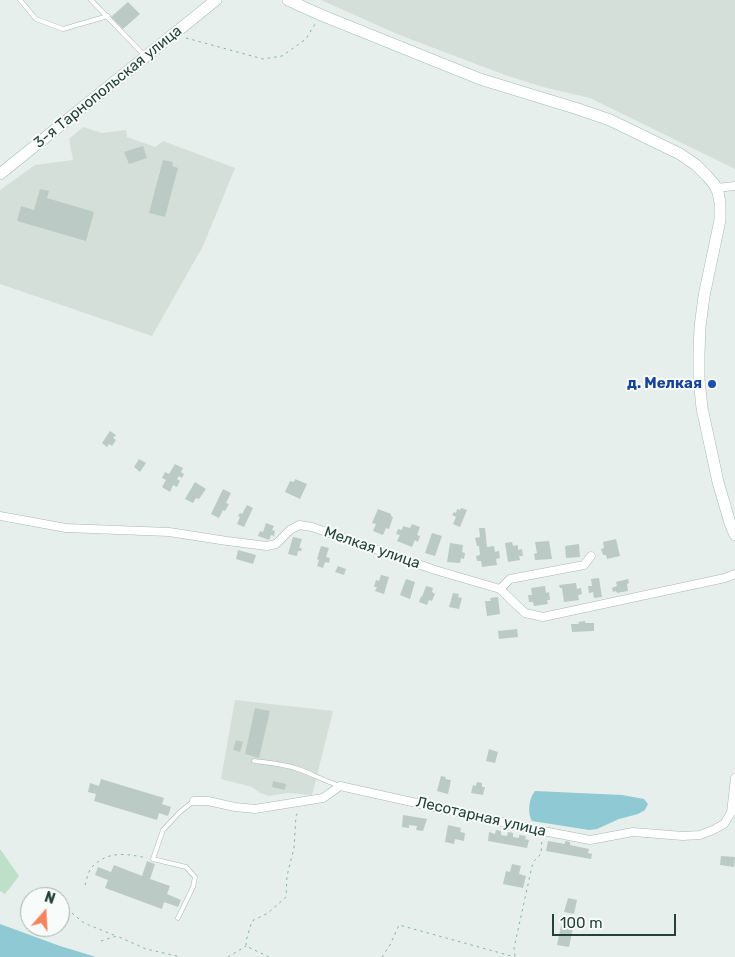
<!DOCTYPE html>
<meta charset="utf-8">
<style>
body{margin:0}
#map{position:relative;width:735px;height:957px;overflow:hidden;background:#e6efeb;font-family:Rubik,sans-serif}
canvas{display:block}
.north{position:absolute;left:20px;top:887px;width:50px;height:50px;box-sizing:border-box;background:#f7fbf9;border:1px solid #a3b1ad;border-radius:50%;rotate:19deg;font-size:14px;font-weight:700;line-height:20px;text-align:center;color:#24423a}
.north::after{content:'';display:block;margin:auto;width:18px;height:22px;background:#f4845f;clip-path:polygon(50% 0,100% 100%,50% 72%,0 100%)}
.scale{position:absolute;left:552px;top:914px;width:124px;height:22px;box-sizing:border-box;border:2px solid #24423a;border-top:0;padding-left:6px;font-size:15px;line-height:18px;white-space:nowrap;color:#24423a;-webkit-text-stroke:4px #f7fbf9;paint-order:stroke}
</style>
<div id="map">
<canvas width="735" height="957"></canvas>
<div class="north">N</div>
<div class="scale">100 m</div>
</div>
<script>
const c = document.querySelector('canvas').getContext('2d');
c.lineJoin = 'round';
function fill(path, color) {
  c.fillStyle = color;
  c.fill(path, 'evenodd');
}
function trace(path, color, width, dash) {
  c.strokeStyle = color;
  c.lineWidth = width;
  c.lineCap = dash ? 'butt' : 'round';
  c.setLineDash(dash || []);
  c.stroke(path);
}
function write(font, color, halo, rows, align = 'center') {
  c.font = font + ' Rubik,sans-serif';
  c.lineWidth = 4;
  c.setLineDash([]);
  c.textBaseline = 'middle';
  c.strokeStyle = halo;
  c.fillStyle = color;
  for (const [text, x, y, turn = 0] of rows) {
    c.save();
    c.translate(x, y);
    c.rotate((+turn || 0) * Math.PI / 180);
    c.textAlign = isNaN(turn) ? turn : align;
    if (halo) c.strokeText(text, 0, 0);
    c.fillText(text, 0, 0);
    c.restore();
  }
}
fill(new Path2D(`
 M321,0H735V169L590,98L543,87L505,75L397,34Z
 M83,127L102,133L126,130L127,137L155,147L163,141L235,168L203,246L152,336L0,284V190L35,165L73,160L69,139Z
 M235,700L333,711L312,795L287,793L269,796L260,793L252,787L221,779Z`), '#d4dfda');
fill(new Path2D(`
 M0,849L19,876L5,894L0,891Z`), '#bfe0c8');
fill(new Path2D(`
 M535,791L622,795L644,799L648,804L645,810L638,814L619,819L597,829L589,830L532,821C527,813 529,798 535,791Z
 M0,924L60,946L96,957H0Z`), '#8ec9d4');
fill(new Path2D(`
 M128,2L140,14L123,29L111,17Z
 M143,146L147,158L129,164L124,152Z
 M163,160L173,162L172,166L178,168L165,217L149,213Z
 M40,189L49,191L47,198L94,212L86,241L17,221L21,206L34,210Z
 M110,431L116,435L113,438L116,440L112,446L109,444L107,447L102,443Z
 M139,459L146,463L140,472L134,467Z
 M175,464L183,468L181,472L184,474L182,478L179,476L177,479L180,481L177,487L173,485L170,492L162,487L166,480L162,478L165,472L169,474Z
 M295,479L307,484L300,499L285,492L290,481L294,482Z
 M195,482L206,489L199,499L196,498L193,503L185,499Z
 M223,489L231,493L226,503L229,504L225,511L223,510L219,518L211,514Z
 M247,505L253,508L244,527L237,524L240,517L238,516L240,513L242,514Z
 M461,508L467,510L460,527L453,524L456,517L452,515L454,512L456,513L457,509L460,510Z
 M378,509L391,514V516L393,517L389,529L386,528L383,535L373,531L376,524L372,523Z
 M266,523L274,526L272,530L275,531L274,536L271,535L269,540L258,536L260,531L263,532Z
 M412,524L420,527L417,535L420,536L418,542L415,540L412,547L397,541L400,535L396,534L398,529L402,530L403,526L410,528Z
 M479,528H485L487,547L494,546L495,552L499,551L500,558L496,559L497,565L482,567L481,561H477L476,556L480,555L479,546H477L475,538L480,537Z
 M432,533L442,536L435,556L425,553Z
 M293,537L302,539L299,548H302L301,551H298L297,556L288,554Z
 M616,539L620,556L607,559L606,555H603L601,549L604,548L603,542Z
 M549,541L552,559L535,560L534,554L537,553L535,542Z
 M512,542L513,546L518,545V550L522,549L523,556H519L520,560L508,562L505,543Z
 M450,543L463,545L462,552L465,553L464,559L461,558L460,563L447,562Z
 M579,544L580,557L566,558L565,546Z
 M321,546L329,548L326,557L330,558L329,563L325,562L323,568L317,566L319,560L317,559Z
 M238,550L256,555L253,564L236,559Z
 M338,566L346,569L344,575L335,572Z
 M381,575L389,577L384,594L375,591L377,587H374L376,580L379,581Z
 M599,578L602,597L594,598L593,592L589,593L588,586H592L591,579Z
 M406,579L415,582L410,599L400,595Z
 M628,579L629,583L627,584L628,591L617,593L616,591L613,592L612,588L617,586L616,582Z
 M576,583L577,589L581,588L582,594L578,595L579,600L564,602L562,588H560L559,585Z
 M426,586L433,588L432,592L435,594L432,601L429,600L427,605L419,602L421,596L422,597Z
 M545,586L546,593L549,592L550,600H547L548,604L534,606L533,602H529L528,595H532L531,588Z
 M453,593L459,594L458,597L462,598L459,609L449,607Z
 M498,597L500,614L487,616L485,601H491L490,598Z
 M585,621V623H594V631L572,632L571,624H579L578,622Z
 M517,629L518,637L499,639L498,631Z
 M255,708L270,711L259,758L245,754Z
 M236,740L243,742L240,752L233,750Z
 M489,749L498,752L495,763L486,761Z
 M441,776L446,777L445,779L451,780L448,794L437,791Z
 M101,779L164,798L162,804L171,807L168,816L159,813L157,820L94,801L96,794L88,792L90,783L99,786Z
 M273,781L286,784L285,790L272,787Z
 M477,782L482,783V787H485L483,795L471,793L473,785L476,786Z
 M403,815L427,819L423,831L416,830L417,826L409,825V828L402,827Z
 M448,825L461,828L460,832L465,833L464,841L455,839L454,844L445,842Z
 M496,830L501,831V835L507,836L508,832L513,833V837L519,838V835L526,836L525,839L529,840L527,848L488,841L489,832L495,834Z
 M548,841L565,844V841L570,842V845L589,849L588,853L592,854L591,859L546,851Z
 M721,856L735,857L734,867L720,865Z
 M147,861L155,864L150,879L170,886L167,894L181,900L178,907L164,902L162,909L105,888L108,880L95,875L98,867L111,872L114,865L142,876Z
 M512,864L521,866L519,874L526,876L523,888L503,884L506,871L510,872Z
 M568,898L577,900L574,914L564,912Z
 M561,926L573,928L569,947L557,945Z`), '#bbcac4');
const service = new Path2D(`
 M20,0L36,19L63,29L108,16
 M91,0L145,56
 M254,761C269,763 284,764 298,769C312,774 325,781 340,786
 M178,918L193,887L195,877L186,867L153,859L163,830L180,812L194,801`);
const minor = new Path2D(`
 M716,188L735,186
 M0,516L66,528L169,532L227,541L267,546L276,544L290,530L299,525L312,527L435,570L500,589L525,613L543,617L725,578L735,574
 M500,589L510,579L584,565L591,556
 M194,801H208L235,807L255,809L323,798L340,786L538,830L590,840L633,832L683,836L700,835L713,830L724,824L731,813L735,778`);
const secondary = new Path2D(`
 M288,0L321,15L480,79L578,109L610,120L680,154L696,165L707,176L714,184L718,192L720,203V220L704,296L700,327L699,353V379L702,408L718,482L730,523L735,535
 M0,174L216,0`);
trace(service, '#a8b8b2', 5);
trace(minor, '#a8b8b2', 9);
trace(secondary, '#a4bbb3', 12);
trace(new Path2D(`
 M186,38L263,59L282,56L306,39L315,24
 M85,885C87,879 88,871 92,867C108,850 128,854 147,858
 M72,913L84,923L116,936
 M101,941L117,936L146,949L181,957
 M515,956L514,948L533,862L541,854L542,838
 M228,957L246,946
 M269,957L246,946V941L252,921L268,913L286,897L287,876L294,848L296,816L299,810
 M382,957L390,945L399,925L515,957`), '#86b3a5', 1, [2.5, 4]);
trace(service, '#fff', 4);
trace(minor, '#fff', 8);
trace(secondary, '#fff', 11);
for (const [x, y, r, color] of [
 [712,384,5,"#1a4fb4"]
]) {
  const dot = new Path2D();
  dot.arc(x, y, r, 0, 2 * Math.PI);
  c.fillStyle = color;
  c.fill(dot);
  trace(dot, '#f7fbf9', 2);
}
write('15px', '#24423a', '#f7fbf9', [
 ["3-я Тарнопольская улица",108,87,-39],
 ["Мелкая улица",372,548,19],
 ["Лесотарная улица",481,817,13]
]);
write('bold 15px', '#164399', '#f7fbf9', [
 ["д. Мелкая",702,384]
], 'right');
</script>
